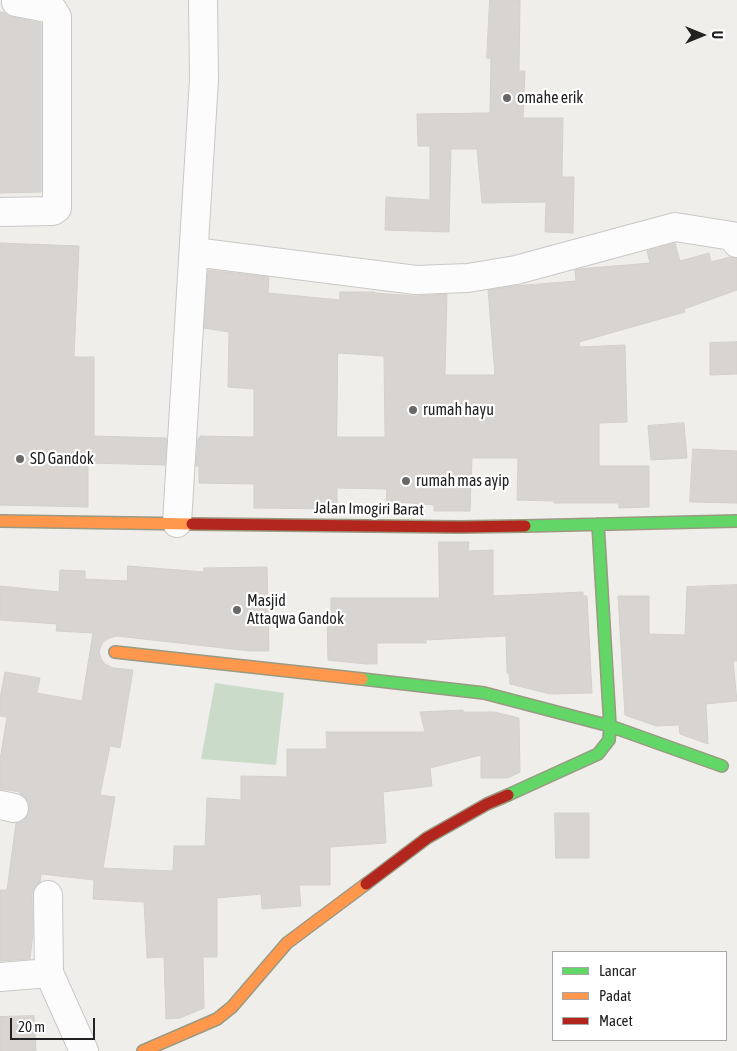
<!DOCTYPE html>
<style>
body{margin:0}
#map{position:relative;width:737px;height:1051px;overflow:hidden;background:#f0eeeb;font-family:"Asap Condensed",sans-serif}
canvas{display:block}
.legend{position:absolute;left:552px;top:951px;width:175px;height:90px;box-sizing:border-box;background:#fff;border:1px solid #a7a7a7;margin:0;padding:6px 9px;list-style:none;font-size:15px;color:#222}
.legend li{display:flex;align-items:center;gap:10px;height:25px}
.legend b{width:25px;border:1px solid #a7a7a7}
.north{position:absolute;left:677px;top:10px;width:50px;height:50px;-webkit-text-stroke:4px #fff;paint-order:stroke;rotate:90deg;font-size:14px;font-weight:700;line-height:20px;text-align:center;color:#222}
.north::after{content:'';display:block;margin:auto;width:18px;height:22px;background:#222;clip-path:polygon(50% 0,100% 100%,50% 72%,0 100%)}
.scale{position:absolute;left:10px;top:1018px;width:85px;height:22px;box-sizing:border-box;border:2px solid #222;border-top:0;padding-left:6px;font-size:15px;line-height:18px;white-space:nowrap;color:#222;-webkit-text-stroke:4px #fff;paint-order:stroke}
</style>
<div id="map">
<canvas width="737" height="1051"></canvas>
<ul class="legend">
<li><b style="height:6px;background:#63d668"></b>Lancar</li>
<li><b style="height:6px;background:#ff974d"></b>Padat</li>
<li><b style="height:6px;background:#b3261e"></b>Macet</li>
</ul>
<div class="north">U</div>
<div class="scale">20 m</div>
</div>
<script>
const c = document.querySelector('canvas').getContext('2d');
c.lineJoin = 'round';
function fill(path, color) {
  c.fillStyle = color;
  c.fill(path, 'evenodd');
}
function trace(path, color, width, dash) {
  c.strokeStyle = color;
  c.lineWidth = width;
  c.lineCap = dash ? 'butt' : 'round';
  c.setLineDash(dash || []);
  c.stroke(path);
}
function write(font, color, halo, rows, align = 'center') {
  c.font = font + ' "Asap Condensed",sans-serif';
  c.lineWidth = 4.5;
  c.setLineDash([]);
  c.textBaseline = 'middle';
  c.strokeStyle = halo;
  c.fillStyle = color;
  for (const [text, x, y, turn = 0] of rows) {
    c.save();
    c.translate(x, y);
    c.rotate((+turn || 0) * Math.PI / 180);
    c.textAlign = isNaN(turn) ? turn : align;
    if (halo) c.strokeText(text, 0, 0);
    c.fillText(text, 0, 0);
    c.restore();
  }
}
fill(new Path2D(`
 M215,683L284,693L276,765L201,759Z`), '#cadbca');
const building = new Path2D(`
 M490,0H520L519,71H525L523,118H563L562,177H574L573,233L545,232L546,202L482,203L477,149H451L449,232L385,230L386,197L430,200V146H418L417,114L490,113L491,58H487Z
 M0,12H4L13,17L41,23V192L0,193Z
 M0,243L79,246L74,357H94V436L167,438L165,465L88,463V507L0,505Z
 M675,243L680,261L709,253L711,262L730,257L737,258V290L684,309L685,312L579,342L580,347L625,345L627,422L599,423V466H649V507L619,508V503H554V501L517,500L518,458H472L470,511H434V505L386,501L387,489L337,488V509L254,508V484L199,483V466H196L198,438H200V436L254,437V389L228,387L229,332L204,328L208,270L269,277L268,293L340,300V292H375V293L416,296L447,294L445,375H495L488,290L514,286L576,281L575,270L578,269L650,263L647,251ZM338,353L384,356L385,437H337Z
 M737,342V374L710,375V343Z
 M684,423L687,458L651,460L648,426Z
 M693,449L737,451V503L690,502Z
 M439,542H469L468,551L493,550V596L583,592V596H587L592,693L550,694L510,684L509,673H507L506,636L426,640V643H377V664H366L328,660L327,615H331V598H439Z
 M128,566L204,572V568L267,567L269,651H250L117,636L109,638L103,642L99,651L101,659L105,664L113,668L133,670L120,748L110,746L100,795L115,797L103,868L173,871L174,846H205L207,798L241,800V776L287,777V749H327L326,732H425L420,712L463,710V712H494L519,718L520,772L508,778H481V755L430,768L432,786L383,792L386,843L330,847V885H299L301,906L262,909L261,894L217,898V957H203L204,1008L180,1018L166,1019L164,957L147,958L144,902L93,899L94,880L41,874L40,882L35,887L32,895L33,934L30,959L0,961V890H7L16,823L25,819L29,811V803L25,797L20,794V792L0,789V760L7,717L0,716V699L5,672L40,678L37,693L82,701L93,633L56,631L57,624L0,620V586L59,592L60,570L85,571V579L127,581Z
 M737,585V661H733L737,701L706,704L708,744L680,734L679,725L656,726L625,715L618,596H649V634L685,635L687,587Z
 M555,813H589V858H556Z
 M34,1016L36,1051H0V1017Z`);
fill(building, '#d7d4d2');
trace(building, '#d3d0cc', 1);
const street = new Path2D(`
 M0,212L53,211L57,208V17L52,9L16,2V0
 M194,252L416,280L468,278L516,270L675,227L732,236L737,243
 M177,523L204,79L203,0
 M0,805L14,808
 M48,895L49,973L84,1051
 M0,977L49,973`);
const fast = new Path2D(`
 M525,526L737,521
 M362,679L484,693L610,726L722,766
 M508,795L598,754L609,740L610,726L598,524`);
const slow = new Path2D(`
 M0,521L192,524
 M115,652L362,679
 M143,1051L217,1019L232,1007L287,943L366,884`);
const jam = new Path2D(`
 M192,524L459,527L525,526
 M366,884L427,838L487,804L508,795`);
trace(street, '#c9c8c7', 30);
trace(fast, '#999a82', 14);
trace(slow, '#999a82', 14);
trace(jam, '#999a82', 14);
trace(street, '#fdfcfc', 28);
trace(fast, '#63d668', 11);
trace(slow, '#ff974d', 11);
trace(jam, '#b3261e', 11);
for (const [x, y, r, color] of [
 [507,98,5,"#6a6968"],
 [413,410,5,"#6a6968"],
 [20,459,5,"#6a6968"],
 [406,481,5,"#6a6968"],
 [237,610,5,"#6a6968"]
]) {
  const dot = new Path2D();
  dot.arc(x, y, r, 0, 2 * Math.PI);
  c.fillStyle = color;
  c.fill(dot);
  trace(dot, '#fff', 2);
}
write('16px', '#222', '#fff', [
 ["omahe erik",517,98],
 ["rumah hayu",423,410],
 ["SD Gandok",30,459],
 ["rumah mas ayip",416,481],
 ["Masjid",247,601],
 ["Attaqwa Gandok",247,619]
], 'left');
write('16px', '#222', '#fff', [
 ["Jalan Imogiri Barat",369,509,1]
]);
</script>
